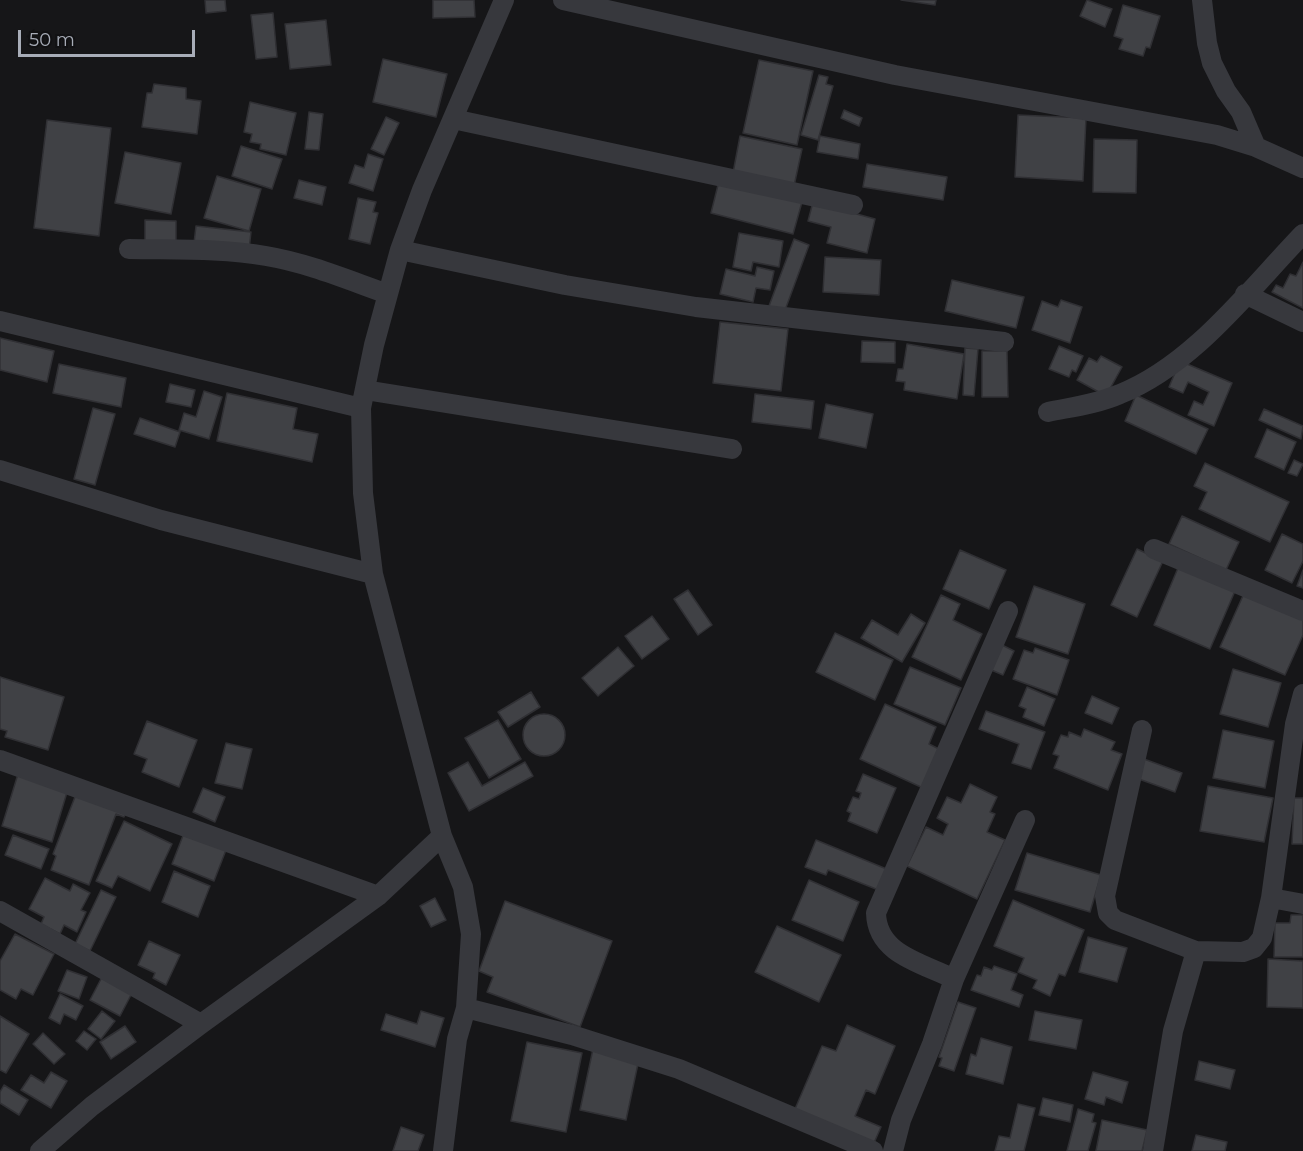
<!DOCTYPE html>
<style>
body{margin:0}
#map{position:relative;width:1303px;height:1151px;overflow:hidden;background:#161618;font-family:Montserrat,sans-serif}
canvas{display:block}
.scale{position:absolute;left:18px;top:30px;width:177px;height:27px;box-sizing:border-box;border:3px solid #a8adb8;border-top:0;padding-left:8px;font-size:18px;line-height:21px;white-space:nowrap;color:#a8adb8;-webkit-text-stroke:4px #111113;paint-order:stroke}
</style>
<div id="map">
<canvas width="1303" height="1151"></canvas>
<div class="scale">50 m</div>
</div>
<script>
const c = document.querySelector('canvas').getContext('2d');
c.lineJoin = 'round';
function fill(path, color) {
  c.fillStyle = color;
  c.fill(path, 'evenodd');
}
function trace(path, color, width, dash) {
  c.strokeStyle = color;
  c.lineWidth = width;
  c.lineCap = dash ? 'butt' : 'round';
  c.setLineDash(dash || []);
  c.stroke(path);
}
const building = new Path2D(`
 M205,0H225L226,11L206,13Z
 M433,0H474L475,17L433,18Z
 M901,0H936L935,5Z
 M1087,0L1112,9L1105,27L1080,16Z
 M1123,5L1160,16L1150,48L1146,47L1143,56L1119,49L1123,39L1114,36Z
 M273,13L277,57L256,59L251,15Z
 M326,20L331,65L290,69L285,24Z
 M383,59L447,74L436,117L373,102Z
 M759,60L813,71L797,145L743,133Z
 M819,75L828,77L826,84L833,86L818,140L801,135Z
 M154,84L186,88V99L201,101L197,134L142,127L147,93H152Z
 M250,102L296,113L286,155L260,149L261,144L250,142L252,134L244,132Z
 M844,110L862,118L859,126L841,118Z
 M309,112L323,114L319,150L305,149Z
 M1018,115L1086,118L1083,181L1015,177Z
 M386,117L399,123L384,155L371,149Z
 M47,120L111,128L99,236L34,228Z
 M740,136L802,149L794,186L733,173Z
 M820,136L860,144L858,159L817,152Z
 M1094,139L1137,140L1136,193L1093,192Z
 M241,146L282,159L272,189L232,176Z
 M125,152L181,163L171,214L115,203Z
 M368,154L383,159L373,191L349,183L355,165L364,168Z
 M867,164L947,177L943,200L863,187Z
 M217,176L261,189L249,231L204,218Z
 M299,180L326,187L322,205L294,198Z
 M719,181L802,202L793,234L711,213Z
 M358,198L376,202L373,212L378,213L370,244L349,239Z
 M813,202L875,219L867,253L827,243L831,227L808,221Z
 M145,220L176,221V245L145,244Z
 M196,226L251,232L249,250L194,243Z
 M739,233L783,241L779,267L753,262L751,271L733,267Z
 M794,239L809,245L784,313L769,306Z
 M825,257L881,260L879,295L823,292Z
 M1303,262V308L1272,292L1276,285L1283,288L1290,274L1296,276Z
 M757,267L774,271L770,290L756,288L753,302L720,294L726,269L755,276Z
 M952,280L1024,297L1016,328L945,311Z
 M1061,300L1082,307L1070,343L1032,330L1042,301L1058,307Z
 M720,322L788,329L781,391L713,383Z
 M0,338L54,351L47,382L0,370Z
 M862,341L895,342V363L861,362Z
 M907,344L964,354L957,399L904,390L905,382L896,381L898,369H903Z
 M1059,346L1083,356L1076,372L1072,370L1069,377L1049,369Z
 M965,348L978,349L974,396L963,395Z
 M982,351H1007L1008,397H982Z
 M1101,356L1122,367L1106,396L1077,380L1089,358L1097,362Z
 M1180,361L1232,383L1214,426L1188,415L1194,401L1203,405L1209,392L1188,382L1183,393L1169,387Z
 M59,364L126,378L121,407L53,393Z
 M170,384L195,390L191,407L166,402Z
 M204,391L222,397L209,439L179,430L184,413L196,417Z
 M227,393L297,408L293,429L318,434L312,462L217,441Z
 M755,394L814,401L811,429L752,422Z
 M1136,395L1208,429L1196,454L1125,421Z
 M826,404L873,414L866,448L819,438Z
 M93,408L115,414L95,485L74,479Z
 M1264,409L1303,426L1301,439L1259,420Z
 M140,418L180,432L175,447L134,434Z
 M1267,429L1296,442L1284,470L1255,457Z
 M1294,460L1303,464L1297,476L1288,473Z
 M1205,463L1289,502L1270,542L1199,509L1207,492L1194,486Z
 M1182,516L1239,542L1226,570L1169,544Z
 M1282,534L1303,544V561L1292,583L1265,570Z
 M1137,549L1163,561L1137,617L1111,605Z
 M960,550L1006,570L989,609L943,589Z
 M1178,568L1235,591L1210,649L1154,625Z
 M1303,570V588L1297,586Z
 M1034,586L1085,604L1068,654L1016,637Z
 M1246,589L1303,614V635L1285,675L1220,647Z
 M688,590L712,625L698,635L674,599Z
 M941,595L960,604L953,620L982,634L961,680L912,657Z
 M911,614L925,623L902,662L861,638L872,620L898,635Z
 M652,616L669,639L642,659L625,636Z
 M835,633L893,660L875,700L816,672Z
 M1000,644L1014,651L1003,675L989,669Z
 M618,647L634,666L598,696L582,678Z
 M1035,648L1069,660L1057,695L1013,679L1024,650L1033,653Z
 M910,667L961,688L945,725L894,704Z
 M1233,669L1281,683L1268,727L1220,714Z
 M0,677L64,697L48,750L5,737L7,731L0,729Z
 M1027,687L1055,699L1044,726L1023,717L1026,709L1019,706Z
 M531,692L540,707L508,727L498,712Z
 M1092,696L1119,708L1112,724L1085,713Z
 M885,704L936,727L929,744L941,750L923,788L860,759Z
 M986,711L1045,732L1031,769L1012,763L1019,744L979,729Z
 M523 735a21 21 0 1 1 42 0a21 21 0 1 1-42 0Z
 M498,720L521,759L489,778L465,738Z
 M147,721L197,740L179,787L142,772L147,759L134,754Z
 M1084,729L1115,742L1111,750L1122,754L1108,790L1054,768L1059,756L1053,754L1061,735L1068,737L1069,732L1081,737Z
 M1223,730L1274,741L1265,788L1213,778Z
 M226,743L252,749L242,789L215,783Z
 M1144,759L1182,773L1175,792L1136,778Z
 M468,762L482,786L525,762L533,776L469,811L448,773Z
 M18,774L68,789L52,842L2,826Z
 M863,774L896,788L877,833L848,821L851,813L847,811L853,797L859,799L861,793L856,791Z
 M970,784L997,797L990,812L995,814L987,832L1005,840L977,899L907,866L926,827L943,835L948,824L937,818L947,797L961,803Z
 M1208,786L1273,798L1264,842L1200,831Z
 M203,788L225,797L215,822L193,812Z
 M78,789L128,808L124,817L116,814L89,885L51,870L56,856L53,854Z
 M1294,798H1303V844H1292Z
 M124,821L172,844L150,891L118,876L112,888L96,881Z
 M184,833L226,850L214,881L172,864Z
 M13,835L49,849L41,869L5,855Z
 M816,840L889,870L881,891L828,870L826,875L805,867Z
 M1027,853L1101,875L1090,912L1015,890Z
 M174,871L210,886L198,917L162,902Z
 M45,878L70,891L73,884L90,893L81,910L86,912L77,932L64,925L60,934L41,924L44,917L29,909Z
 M809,880L859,902L843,941L792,920Z
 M101,890L116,897L90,951L75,944Z
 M435,898L446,920L431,927L420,906Z
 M1013,900L1084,930L1065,976L1059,974L1050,996L1033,988L1037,980L1018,972L1024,958L994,946Z
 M505,901L612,941L580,1027L487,992L493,977L479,971Z
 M1291,915H1303V957H1274L1275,923H1290Z
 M777,926L841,955L819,1002L755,972Z
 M15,934L54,954L33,995L21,989L16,999L0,990V961Z
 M1088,937L1127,948L1117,982L1079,972Z
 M149,941L180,955L166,985L153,978L155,973L138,965Z
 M1268,959L1303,961V1008L1267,1007Z
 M994,966L1017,974L1011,990L1023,995L1019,1007L971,990L977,975L981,976L984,967L992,970Z
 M67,970L87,977L79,999L58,991Z
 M102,977L132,993L120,1016L90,1000Z
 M60,994L83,1006L76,1020L64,1014L60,1024L49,1018Z
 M958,1002L976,1008L954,1071L939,1066L942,1058L939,1057Z
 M102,1011L115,1021L101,1039L88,1029Z
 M421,1011L444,1018L435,1047L381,1030L386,1014L417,1024Z
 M1035,1011L1082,1020L1076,1049L1029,1040Z
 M0,1016L29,1034L6,1073L0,1070Z
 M847,1025L895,1046L875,1094L866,1090L855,1116L881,1127L874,1143L795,1109L822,1046L836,1051Z
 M125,1026L136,1042L111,1059L100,1042Z
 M84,1031L96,1039L87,1050L76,1041Z
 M43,1033L65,1054L54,1064L33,1044Z
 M981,1038L1012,1047L1003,1084L966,1074L971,1054L976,1056Z
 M527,1042L582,1053L566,1132L511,1121Z
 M593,1049L639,1059L626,1120L580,1110Z
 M1199,1061L1235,1070L1230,1089L1195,1080Z
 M51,1072L67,1081L51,1108L21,1090L31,1075L44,1083Z
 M1093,1072L1128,1082L1122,1103L1106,1097L1104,1105L1085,1099Z
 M4,1085L28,1100L19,1115L0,1103V1092Z
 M1043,1098L1073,1105L1070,1122L1039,1115Z
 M1018,1104L1035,1108L1024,1151H995L999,1136L1010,1138Z
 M1078,1109L1094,1114L1092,1122L1096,1123L1088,1151H1067Z
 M1102,1120L1147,1130L1142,1151H1096Z
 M401,1127L424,1135L418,1151H393Z
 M1196,1135L1227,1142L1225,1151H1192Z`);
fill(building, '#404145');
trace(building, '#303034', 1.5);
trace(new Path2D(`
 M563,0L895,75L1217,135L1256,147L1303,168
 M1202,0L1207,43L1212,63L1226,91L1241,112L1256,147
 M453,119L853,205
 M129,249C174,250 221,248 266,256C308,263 348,280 388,294
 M400,250L565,285L696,307L1004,342
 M1245,294L1303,322
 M0,321L361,408
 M365,390L732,449
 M1048,412C1072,407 1097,404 1120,394C1193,365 1249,290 1303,234
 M0,470L161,520L373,574
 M1154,549L1303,611
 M1142,730L1105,896L1108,913L1115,920L1196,951
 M0,760L378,896
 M1271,898L1303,904
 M0,911L201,1024
 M954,979L1025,820
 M466,1008L572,1035L679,1069L873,1151
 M40,1151L92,1106L201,1024L378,896L442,836
 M443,1151L457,1039L466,1008L471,934L463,887L442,836L373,574L363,493L361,408L374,345L400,250L422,190L504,0
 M893,1151L901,1120L932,1044L954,979C923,963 877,955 876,913L1008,611
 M1153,1151L1173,1031L1196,951L1243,952L1254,948L1262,938L1271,898L1295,724L1303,694`), '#37383d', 20);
</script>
